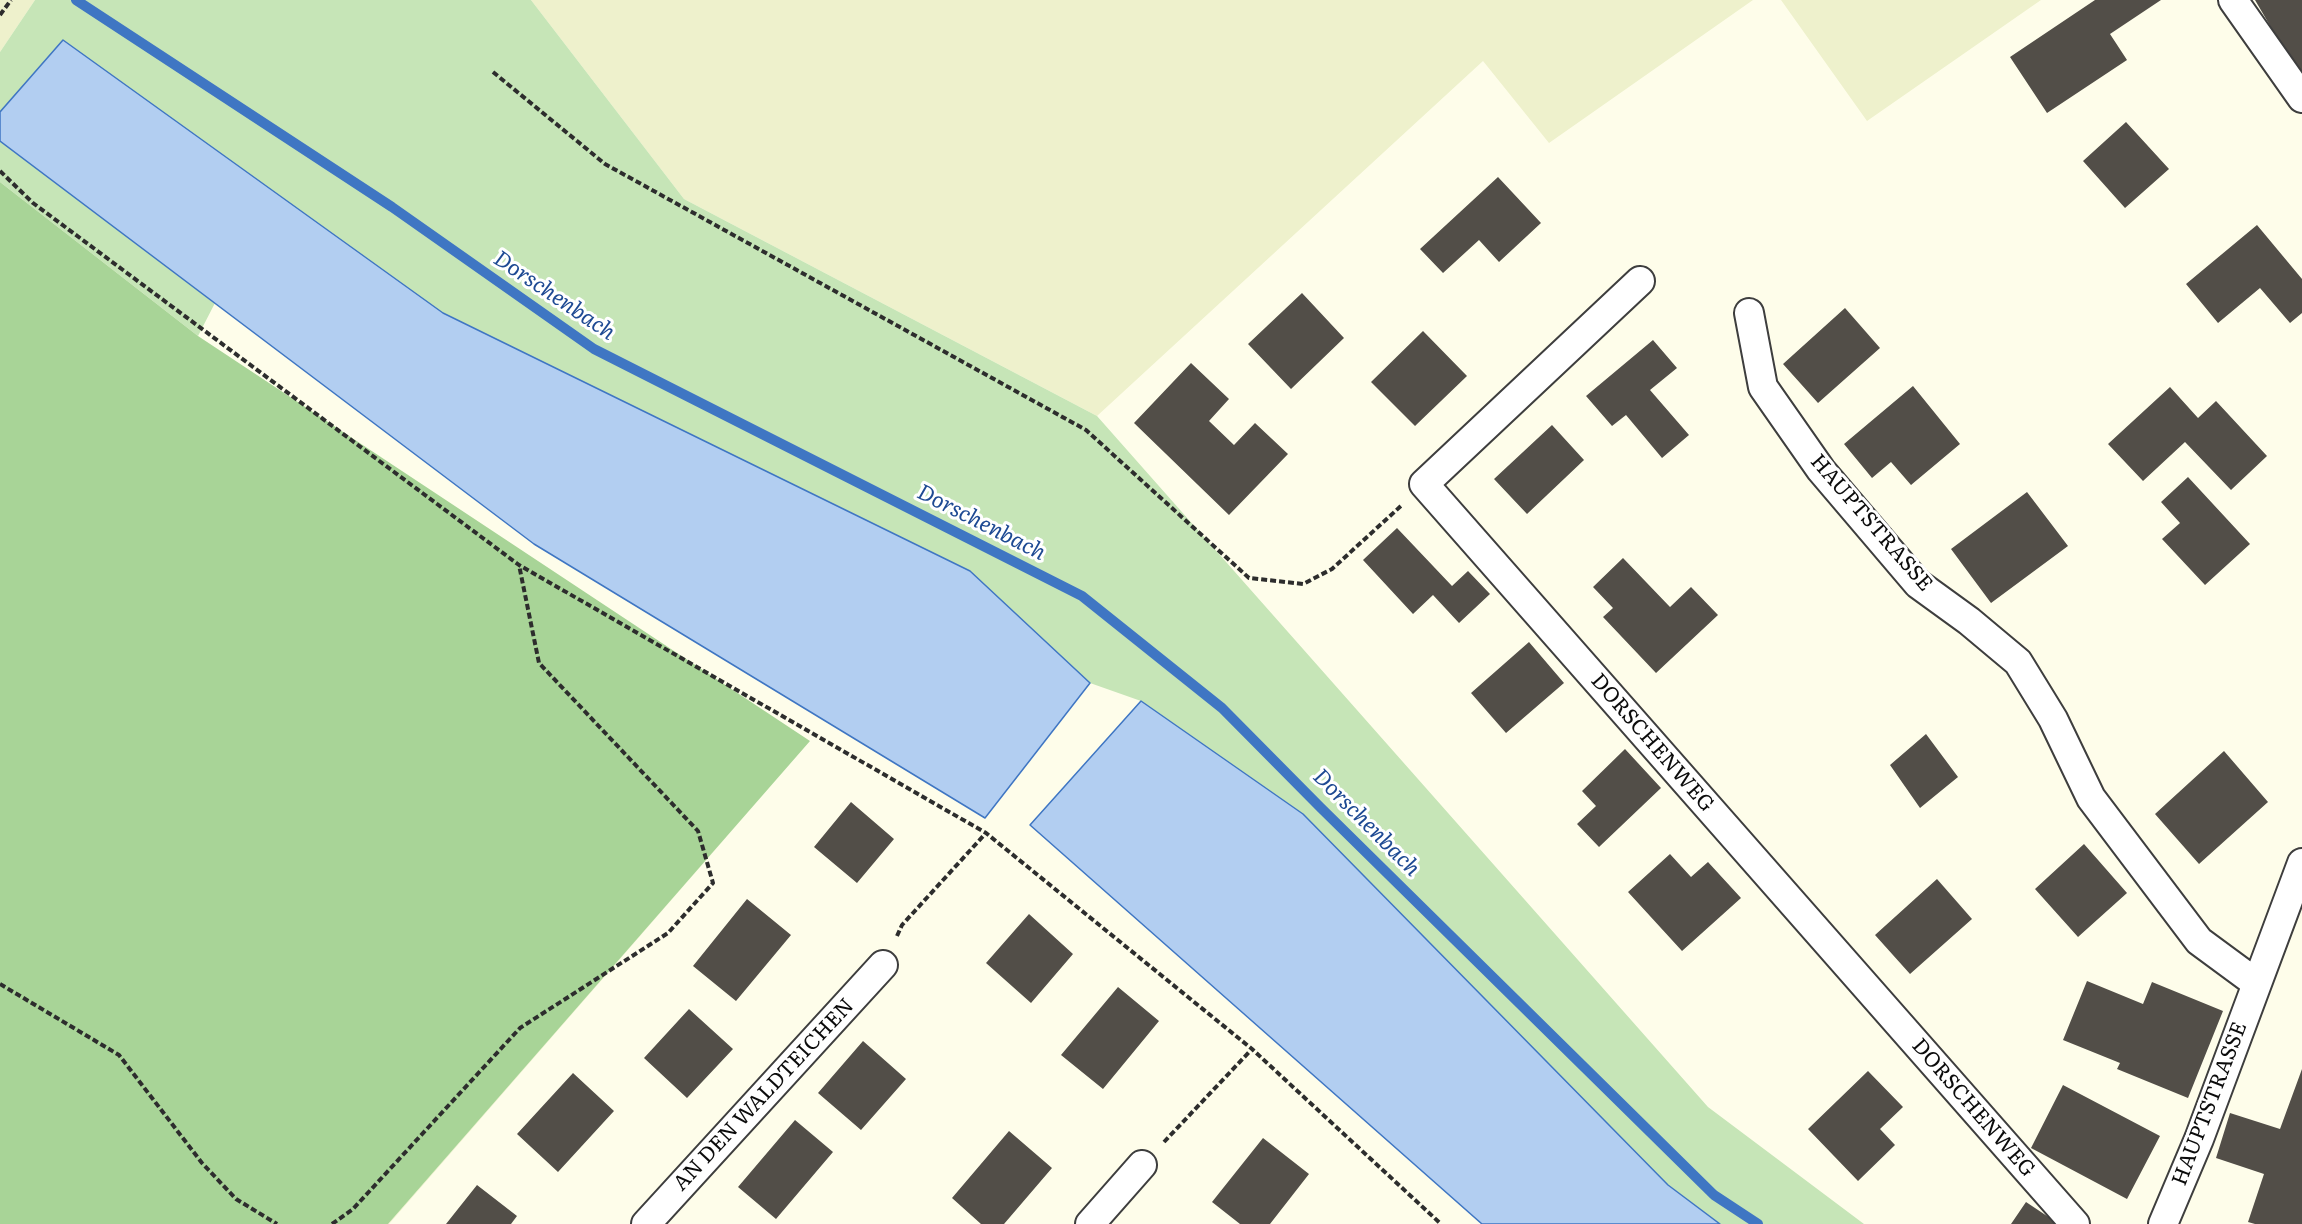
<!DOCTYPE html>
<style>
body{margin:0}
canvas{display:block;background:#fefdea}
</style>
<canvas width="2302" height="1224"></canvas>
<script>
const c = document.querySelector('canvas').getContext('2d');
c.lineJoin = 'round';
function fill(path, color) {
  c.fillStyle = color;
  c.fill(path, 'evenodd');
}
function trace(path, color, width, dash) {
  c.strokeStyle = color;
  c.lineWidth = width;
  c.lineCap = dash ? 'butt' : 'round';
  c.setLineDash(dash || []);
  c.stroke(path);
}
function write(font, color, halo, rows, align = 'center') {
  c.font = font + ' Literata,serif';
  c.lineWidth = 6;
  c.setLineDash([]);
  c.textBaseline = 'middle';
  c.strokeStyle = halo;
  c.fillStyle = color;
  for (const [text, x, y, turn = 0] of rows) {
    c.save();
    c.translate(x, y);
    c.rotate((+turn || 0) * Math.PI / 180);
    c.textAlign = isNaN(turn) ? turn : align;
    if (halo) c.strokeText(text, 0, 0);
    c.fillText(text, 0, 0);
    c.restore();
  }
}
fill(new Path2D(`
 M0,0H35L0,52Z
 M531,0H1753L1549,143L1483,61L1097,416L684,199Z
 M1781,0H2041L1867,121Z
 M810,741L389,1224H388Z`), '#eef1cc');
fill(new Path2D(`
 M35,0H531L684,199L1097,416L1708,1107L1864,1224H1720L1668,1185L1141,701L1090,683L970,571L443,314L63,40L0,112V52Z
 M0,141L215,303L198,336L0,182Z`), '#c6e5b7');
fill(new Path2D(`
 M0,182L198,336L810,741L388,1224H0Z`), '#a8d497');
const water = new Path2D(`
 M63,40L443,313L970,571L1090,683L985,818L534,544L0,141V112Z
 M1141,701L1303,814L1668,1185L1720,1224H1482L1030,825Z`);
fill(water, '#b2cef1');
trace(water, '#3f76c3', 1.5);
trace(new Path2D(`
 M76,0L392,207L594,349L1082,596L1222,708L1320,807L1714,1195L1758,1224`), '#3f76c3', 10);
fill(new Path2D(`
 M2095,0H2161L2110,34L2127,60L2047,113L2010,57Z
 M2255,0H2302V75L2300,77Z
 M2126,122L2169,169L2125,208L2083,161Z
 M1498,177L1541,223L1499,262L1479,240L1443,273L1420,249Z
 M2257,225L2302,279V313L2290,323L2260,288L2218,323L2186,284Z
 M1302,293L1344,338L1291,389L1248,344Z
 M1845,308L1880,348L1818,403L1783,364Z
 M1423,331L1467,376L1415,426L1371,382Z
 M1653,340L1677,368L1650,390L1689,435L1662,458L1626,415L1612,426L1586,396Z
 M1191,363L1229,399L1209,421L1234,445L1255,423L1288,454L1229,515L1134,423Z
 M1913,386L1960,444L1911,485L1891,462L1872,478L1844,444Z
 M2170,387L2198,418L2216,401L2267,456L2231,490L2185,442L2143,481L2108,444Z
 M1552,425L1584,460L1527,514L1494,479Z
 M2188,477L2250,544L2205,585L2162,539L2180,523L2161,502Z
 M2027,492L2068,546L1991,603L1951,549Z
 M1397,528L1452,586L1468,571L1490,594L1459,623L1433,595L1413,614L1363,560Z
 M1623,558L1670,607L1691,587L1718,615L1656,673L1603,617L1613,608L1593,587Z
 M1529,642L1564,683L1506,733L1471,693Z
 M1926,734L1958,777L1920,808L1890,765Z
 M1625,749L1661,788L1599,847L1577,824L1596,806L1582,791Z
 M2224,751L2268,802L2199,864L2155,814Z
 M851,802L894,839L857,883L814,847Z
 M2084,844L2127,893L2078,937L2035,889Z
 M1670,854L1691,877L1708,862L1741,898L1682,951L1628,892Z
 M1937,879L1972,919L1910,974L1875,935Z
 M747,899L791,935L736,1001L693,966Z
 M1029,914L1073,954L1031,1003L986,963Z
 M2087,981L2143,1004L2152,982L2223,1011L2188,1098L2117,1069L2120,1063L2063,1040Z
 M1118,987L1159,1021L1103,1089L1061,1055Z
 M689,1009L733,1049L687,1098L644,1058Z
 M863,1041L906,1079L861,1130L818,1093Z
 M2302,1069V1224H2255L2248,1222L2264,1174L2216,1158L2230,1113L2280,1129Z
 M1868,1071L1903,1107L1880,1129L1895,1145L1858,1181L1808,1129Z
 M573,1073L614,1111L558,1172L517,1134Z
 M2063,1085L2160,1136L2127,1199L2031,1148Z
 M795,1120L833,1152L776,1219L738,1187Z
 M1009,1131L1052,1168L1004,1224H981L952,1198Z
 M1263,1138L1309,1174L1270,1224H1240L1212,1202Z
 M477,1185L517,1216L511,1224H446Z
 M2026,1202L2059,1224H2011Z`), '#524e48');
const street = new Path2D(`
 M2233,0L2302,98
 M1640,281L1424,484L2075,1224
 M1749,313L1763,387L1821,470L1918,584L1969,621L2018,662L2053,719L2091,798L2199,941L2256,983
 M646,1224L883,965
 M1090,1224L1142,1165
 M2163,1224L2199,1139L2302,863`);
trace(street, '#3e3e3e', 32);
trace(new Path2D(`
 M0,15L11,0
 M493,72L605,164L1086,430L1249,578L1303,584L1332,569L1402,505
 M0,171L33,203L519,565L986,833L1252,1049L1441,1224
 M897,936L902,925L986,833
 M0,984L119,1055L202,1163L236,1199L277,1224
 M1164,1142L1252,1049
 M332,1224L353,1209L520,1028L668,933L713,883L698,831L539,663L519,565`), '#2d2d2d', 4, [6, 3]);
trace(street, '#fff', 28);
write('21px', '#0b0b0b', '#fff', [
 ["HAUPTSTRASSE",1871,523,49],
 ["DORSCHENWEG",1652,743,49],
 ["AN DEN WALDTEICHEN",764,1095,-47],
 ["HAUPTSTRASSE",2210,1104,-69],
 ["DORSCHENWEG",1973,1108,49]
]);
write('italic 22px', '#1e4a93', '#fff', [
 ["Dorschenbach",554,296,34],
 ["Dorschenbach",981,523,27],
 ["Dorschenbach",1366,823,45]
]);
</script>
